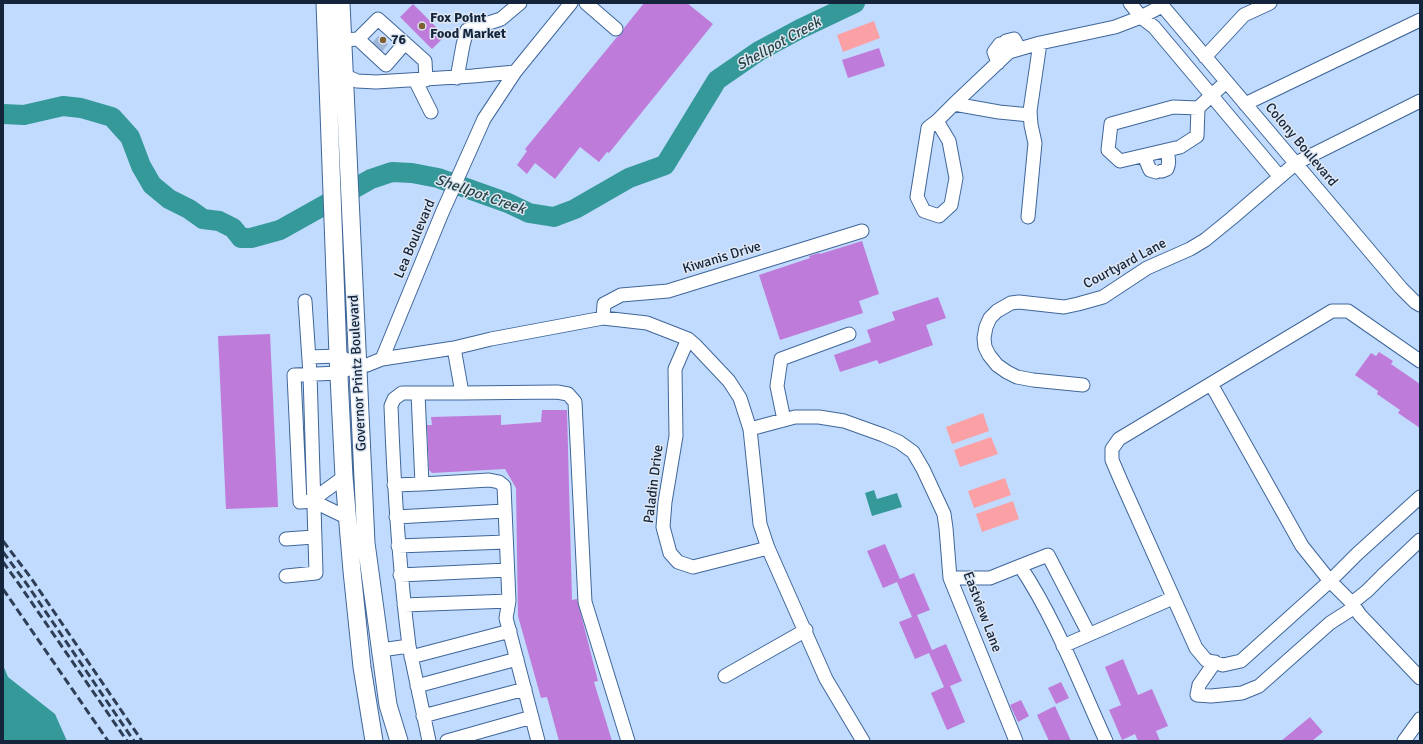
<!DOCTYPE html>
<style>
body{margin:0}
#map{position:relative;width:1423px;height:744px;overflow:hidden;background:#c1dbfe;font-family:Signika,sans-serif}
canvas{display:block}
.frame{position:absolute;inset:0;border:4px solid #14243a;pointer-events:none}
</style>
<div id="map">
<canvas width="1423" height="744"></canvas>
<div class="frame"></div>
</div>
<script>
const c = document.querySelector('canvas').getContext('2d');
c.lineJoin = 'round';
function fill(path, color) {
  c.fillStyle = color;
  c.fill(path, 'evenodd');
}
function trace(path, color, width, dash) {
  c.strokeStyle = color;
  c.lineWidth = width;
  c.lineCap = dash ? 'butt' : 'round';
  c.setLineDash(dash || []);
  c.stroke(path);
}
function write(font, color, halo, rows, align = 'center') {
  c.font = font + ' Signika,sans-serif';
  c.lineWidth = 3;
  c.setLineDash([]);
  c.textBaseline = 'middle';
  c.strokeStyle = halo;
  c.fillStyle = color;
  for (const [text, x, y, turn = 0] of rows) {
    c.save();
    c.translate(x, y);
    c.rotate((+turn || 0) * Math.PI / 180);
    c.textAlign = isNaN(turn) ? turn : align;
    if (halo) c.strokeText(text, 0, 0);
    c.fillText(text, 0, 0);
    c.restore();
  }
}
fill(new Path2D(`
 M874,21L880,38L843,52L837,35Z
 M983,413L989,431L952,444L946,427Z
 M991,437L998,454L960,467L954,450Z
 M1005,478L1011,495L974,508L968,491Z
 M1013,501L1019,519L982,532L976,514Z`), '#fba0a5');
fill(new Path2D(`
 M874,490L877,499L897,493L902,507L872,516L865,493Z
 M3,665L8,677L55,714L67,741H3Z`), '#35999a');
trace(new Path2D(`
 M3,114L24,115L63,106L81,108L112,117L130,137L141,166L152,185L169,199L189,209L203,219L219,221L233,228L241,238H251L280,230L371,179L392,172L412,173L438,178L508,203L529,213L554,217L575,209L629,178L665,165L717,80L759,51L800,29L855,3`), '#35999a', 20);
fill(new Path2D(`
 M644,3H687L713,24L609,153L607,152L599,162L580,147L555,179L535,163L527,174L517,165L527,151L525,149L617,37L622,34L624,28Z
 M413,4L445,36L432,49L400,17Z
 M879,48L885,66L848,78L842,60Z
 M862,241L879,294L859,301L863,313L780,340L759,275L810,258L809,256L819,253L820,254Z
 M938,297L946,318L926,325L933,345L879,364L877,360L840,372L834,355L871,342L867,330L895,320L892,312Z
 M270,334L278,507L226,509L218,336Z
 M1379,352L1393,361L1391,364L1420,384V428L1398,413L1400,410L1377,394L1378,391L1355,375L1371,353L1376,356Z
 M542,410H567L572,600L577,599L598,681L594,682L612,741H559L547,697L541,698L518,616L516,488L505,469L432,473L429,470L427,425H432L431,417L501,415V425L541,422Z
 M885,544L900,579L914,573L930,610L917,615L932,650L946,644L962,681L950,686L965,722L947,730L931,693L944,687L929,653L915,659L899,622L912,617L897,582L883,588L867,551Z
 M1123,659L1138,695L1152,689L1168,726L1156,731L1160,741H1138L1135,734L1122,740L1113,719L1109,710L1121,705L1105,667Z
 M1061,682L1069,698L1056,704L1048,688Z
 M1021,700L1029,716L1018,722L1010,705Z
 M1055,706L1071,741H1049L1037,715Z
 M1310,717L1323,732L1312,741H1281Z`), '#bf7bda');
trace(new Path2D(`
 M375,50L388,34`), '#9eb6d7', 13, [13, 6]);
const minor = new Path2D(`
 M586,3L616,29
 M1130,3L1141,17L1162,6
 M1160,3L1401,288L1415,302L1420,305
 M358,39L386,65L405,43
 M343,40L358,39L378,19L425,61L426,80
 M1006,41L1014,39L1019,48
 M1205,57L1244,15L1270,3
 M998,63L994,52L1000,44
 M344,75L357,81L376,82L473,76L515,72
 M457,78L463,45L467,30L501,19L520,3
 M415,80L431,112
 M954,104L999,112L1030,115
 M1245,104L1420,20
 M1198,108L1173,107L1111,124L1108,150L1120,161L1180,147L1197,136L1198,108L1226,82
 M937,121L928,128L917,197L924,211L939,216L951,205L956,178L949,141L937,121L954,104L1009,52L1040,43L1115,27L1141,17L1154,27L1280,177
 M1144,156L1150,170L1156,172
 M1162,171L1167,169C1170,162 1169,157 1166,151
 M1028,217L1035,143L1031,125L1030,111L1040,43
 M603,318L604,304L621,295L668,291L862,231
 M688,339L675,369L676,436L665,502L663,527L670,553L678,562L693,567L768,548
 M454,348L462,393H418L422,484L489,480L499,482L504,486L509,601L506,618L538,741
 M309,357L338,356L345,359
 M382,359L454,348L491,339L603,318L647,323L688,339L695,345L729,381L740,398L750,429L760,524L768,548L826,679L863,741
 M1420,361L1348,311H1332L1119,439L1112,449V460L1121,481L1196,648L1206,660L1223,665L1241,661L1330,581L1357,554L1420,497
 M1211,384L1302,546L1330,581L1352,603L1360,615L1420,678
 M1083,385L1033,380L1017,377L1007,372L997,365L989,355L985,347L984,338L986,327L990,318L997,311L1011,303L1019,302L1064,307L1078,304L1103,297L1147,268L1190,249L1205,240L1232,218L1296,163L1420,101
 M462,393L557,392L568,394L575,402L585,602L628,741
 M784,420L777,386L781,359L849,334
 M750,429L795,417H819L844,421L883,435L899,442L913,452L923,469L944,514L946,528L950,578L1016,741
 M394,485L422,484
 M314,501L322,493L344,477
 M396,517L505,511
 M348,518L323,506L314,501L300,502L294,375L339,373L357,365H367L382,359L442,213L484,119L515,72L571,3
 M286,539L314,537
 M398,546L506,542
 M1020,566L1048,555L1089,634
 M400,575L507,570
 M286,576L316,573L310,374L305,301
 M950,578H990L1020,566C1056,620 1079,682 1106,741
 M1352,603L1367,591L1382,576L1420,540
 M404,605L509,601
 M409,646C399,566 394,487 391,406L394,399L402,393H418
 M1063,646L1173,598
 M381,650L409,646L429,741
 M411,657L510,631
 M1215,662L1199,685L1197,695L1211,696L1242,693L1259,686L1330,623L1355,607
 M725,676L806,630
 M417,686L517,659
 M423,716L525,689
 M447,741L532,717
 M1404,741L1420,719`);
const major = new Path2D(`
 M325,3L338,356L344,477L352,571L362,667L374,741
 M341,3L366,543L388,705L399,741`);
trace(minor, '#3f669a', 15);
trace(major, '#3f669a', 19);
trace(minor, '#fff', 13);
trace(major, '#fff', 17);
trace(new Path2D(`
 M3,541L31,578L142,741
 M3,552L26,583L134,741
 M3,562L21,587L127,741
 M3,589L108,741`), '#2d3e56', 3, [8, 4]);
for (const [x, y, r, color] of [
 [422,26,4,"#7d6033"],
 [383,40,4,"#7d6033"]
]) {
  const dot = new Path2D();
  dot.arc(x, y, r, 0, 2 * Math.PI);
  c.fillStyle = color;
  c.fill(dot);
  trace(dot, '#dee7f3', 1.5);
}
write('bold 14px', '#14243a', '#dee7f3', [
 ["Fox Point",430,18],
 ["Food Market",430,34],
 ["76",391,40]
], 'left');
write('14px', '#14243a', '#dee7f3', [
 ["Colony Boulevard",1301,145,50],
 ["Lea Boulevard",415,239,-67],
 ["Kiwanis Drive",722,258,-17],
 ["Courtyard Lane",1125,264,-28],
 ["Governor Printz Boulevard",358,373,-93],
 ["Paladin Drive",654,484,-83],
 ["Eastview Lane",982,612,69]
]);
write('italic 15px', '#284646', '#dee7f3', [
 ["Shellpot Creek",779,44,-29],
 ["Shellpot Creek",480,195,19]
]);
</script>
